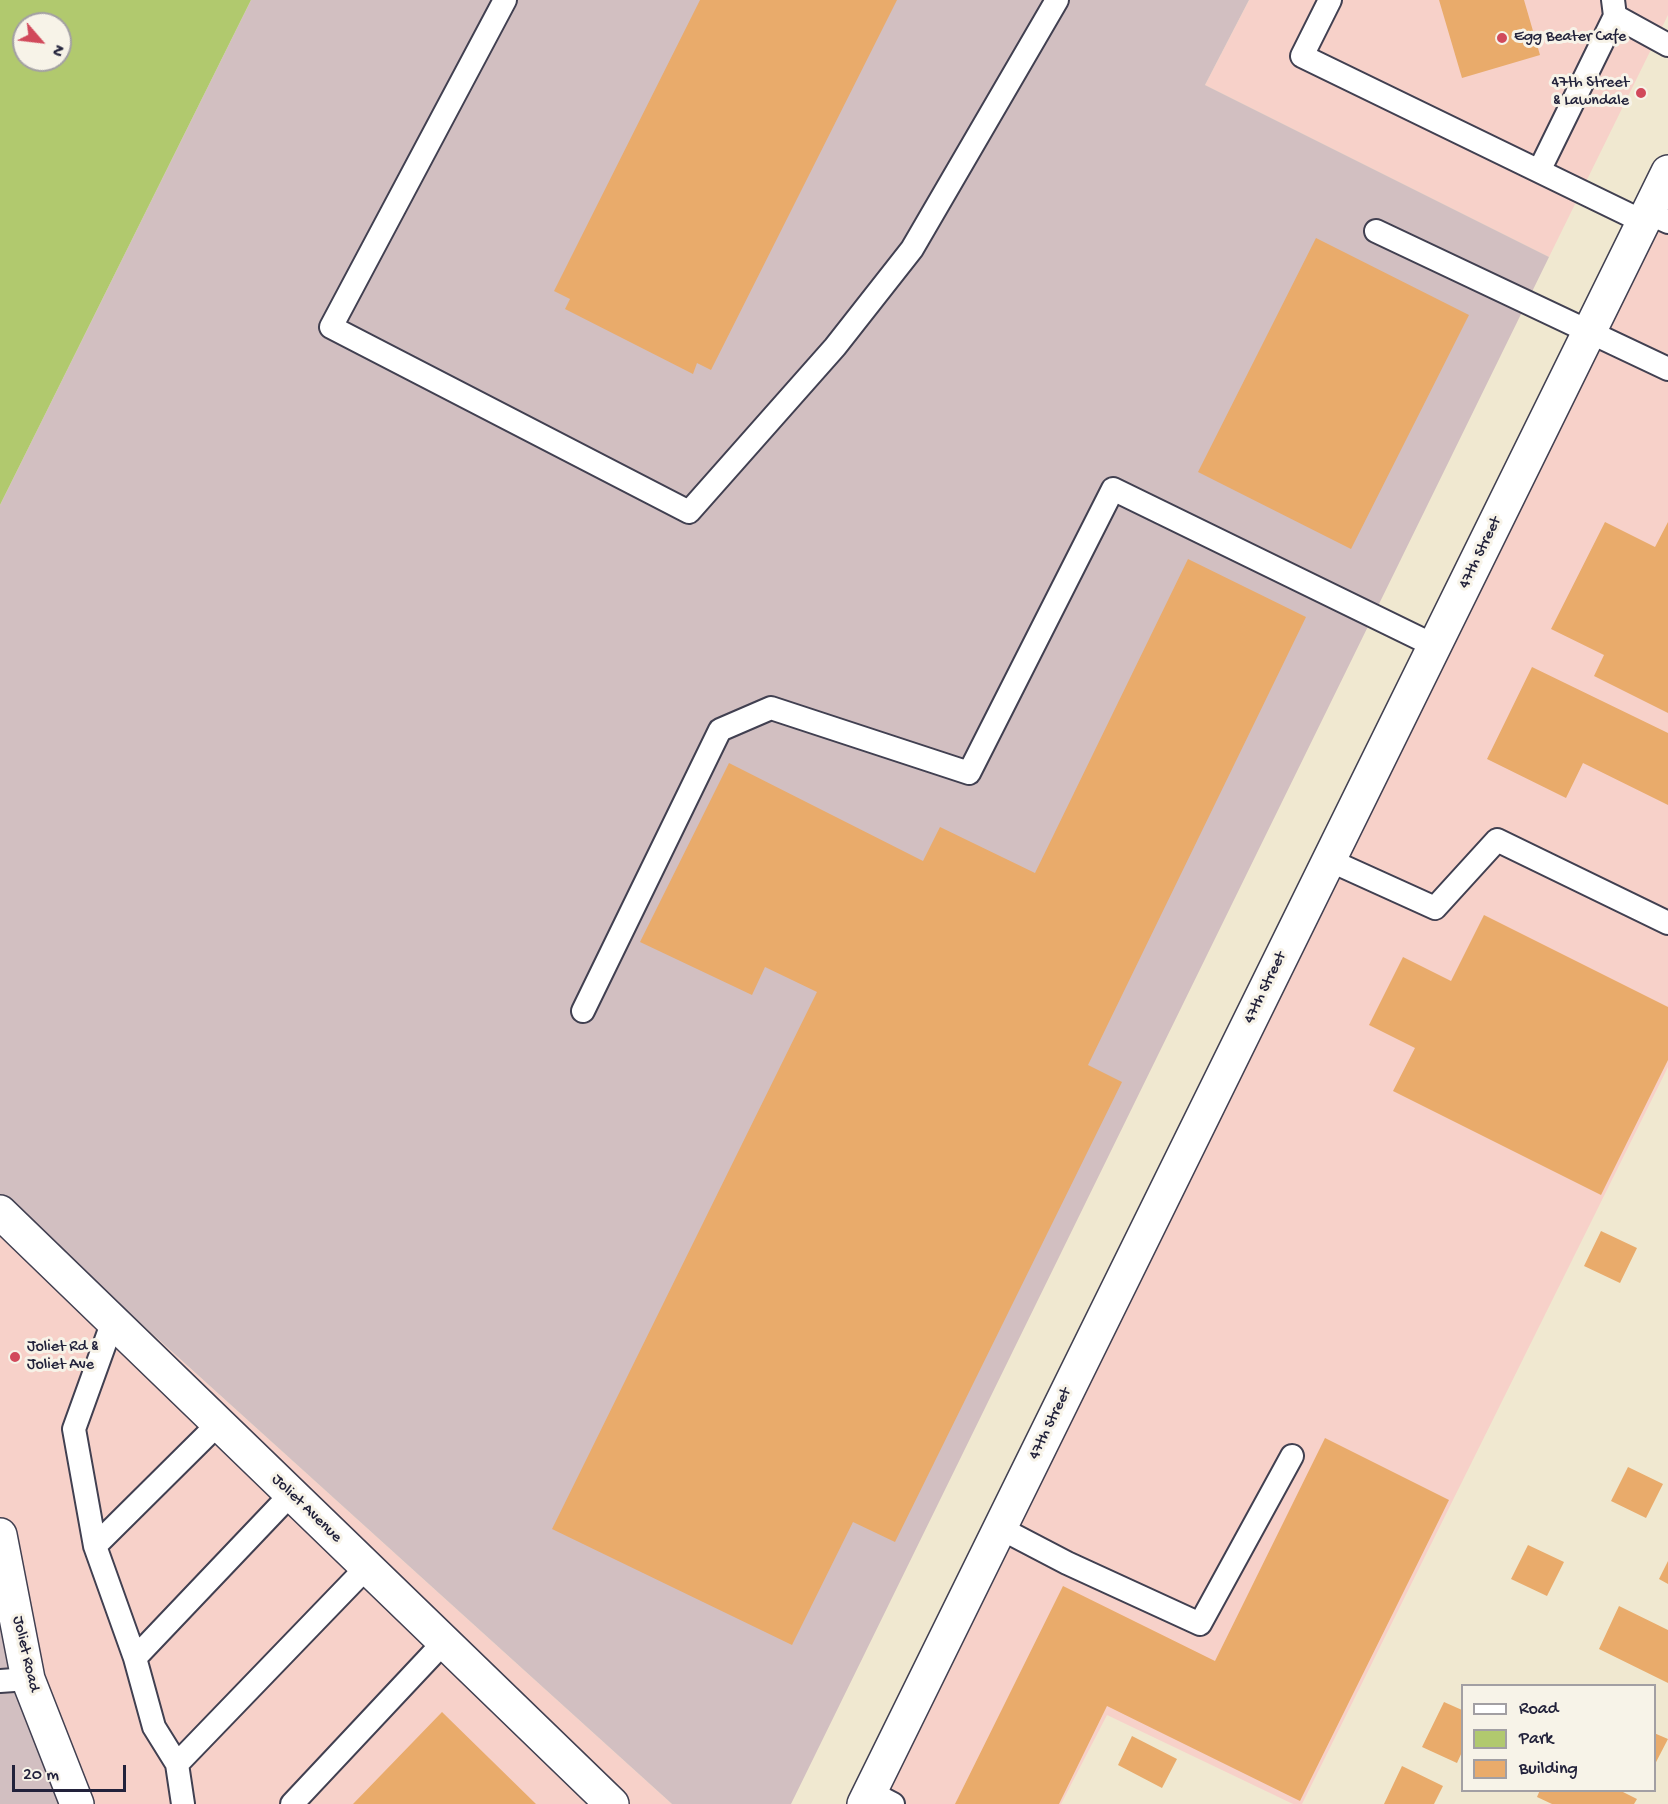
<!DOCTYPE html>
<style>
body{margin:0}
#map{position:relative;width:1668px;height:1804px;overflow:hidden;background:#f0e8d0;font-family:"Gochi Hand",sans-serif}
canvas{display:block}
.legend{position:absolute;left:1461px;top:1684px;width:195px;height:108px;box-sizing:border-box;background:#f7f3e8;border:2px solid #a29fa3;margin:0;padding:8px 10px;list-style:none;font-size:18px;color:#22223b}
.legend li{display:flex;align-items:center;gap:12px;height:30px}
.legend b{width:30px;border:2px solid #a29fa3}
.north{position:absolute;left:12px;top:12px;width:60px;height:60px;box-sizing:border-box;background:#f7f3e8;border:2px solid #a29fa3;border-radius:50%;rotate:118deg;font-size:16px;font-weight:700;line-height:24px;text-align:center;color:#22223b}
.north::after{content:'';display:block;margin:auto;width:21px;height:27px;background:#d1495b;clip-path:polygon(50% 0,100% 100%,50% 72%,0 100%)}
.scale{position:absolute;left:12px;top:1765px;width:114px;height:27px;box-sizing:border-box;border:3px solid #22223b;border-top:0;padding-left:8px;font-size:18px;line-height:21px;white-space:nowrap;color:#22223b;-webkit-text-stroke:4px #f7f3e8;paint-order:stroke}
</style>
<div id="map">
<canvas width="1668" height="1804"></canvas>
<ul class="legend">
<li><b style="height:8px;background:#fff"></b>Road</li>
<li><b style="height:16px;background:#b1c96e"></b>Park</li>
<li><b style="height:16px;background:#e9ab6b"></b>Building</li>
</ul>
<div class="north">N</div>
<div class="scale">20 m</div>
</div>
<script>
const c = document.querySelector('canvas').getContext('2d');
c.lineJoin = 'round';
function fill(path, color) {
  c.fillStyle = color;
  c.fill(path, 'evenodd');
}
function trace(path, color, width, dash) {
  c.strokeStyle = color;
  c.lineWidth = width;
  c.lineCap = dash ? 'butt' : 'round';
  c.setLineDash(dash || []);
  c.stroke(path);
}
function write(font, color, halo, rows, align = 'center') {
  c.font = font + ' "Gochi Hand",sans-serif';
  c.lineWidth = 6;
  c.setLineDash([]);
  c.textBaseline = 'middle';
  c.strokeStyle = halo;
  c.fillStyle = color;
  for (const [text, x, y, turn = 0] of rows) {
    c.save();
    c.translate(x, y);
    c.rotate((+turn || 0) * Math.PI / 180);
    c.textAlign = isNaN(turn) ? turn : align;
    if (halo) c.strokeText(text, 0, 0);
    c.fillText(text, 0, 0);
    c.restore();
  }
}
fill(new Path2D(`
 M1249,0H1668V15L1549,257L1205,85Z
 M1668,202V1067L1302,1804H1293L1107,1715L1061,1804H875Z
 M0,1196L672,1804H64L0,1590Z`), '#f7d1c9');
fill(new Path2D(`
 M251,0H1249L1205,85L1549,257L791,1804H672L0,1196V505Z
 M0,1590L64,1804H0Z`), '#d2bfc1');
fill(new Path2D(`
 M0,0H251L0,505ZM24,24H60V60H24Z`), '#b1c96e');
fill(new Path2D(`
 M700,0H897L711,370L697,363L693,374L565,309L570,299L554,291Z
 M1439,0H1524L1540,55L1462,78Z
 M1316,238L1469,315L1351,549L1198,472Z
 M1605,522L1655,547L1668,522V713L1594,676L1604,655L1551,629Z
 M1188,559L1306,617L1088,1065L1122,1082L895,1542L853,1522L792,1645L552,1529L817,992L765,967L752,995L640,942L729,763L923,861L940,827L1035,873Z
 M1532,667L1668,733V805L1583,763L1566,798L1487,759Z
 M1484,915L1668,1007V1060L1601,1195L1393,1091L1415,1048L1369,1025L1403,957L1451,981Z
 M1601,1231L1637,1248L1620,1283L1584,1266Z
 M1325,1438L1449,1500L1300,1801L1107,1706L1059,1804H955L1063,1586L1215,1661Z
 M1628,1467L1663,1484L1646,1518L1611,1501Z
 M1528,1545L1564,1562L1547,1596L1511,1579Z
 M1668,1561V1584L1659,1579Z
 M1619,1606L1668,1630V1683L1599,1649Z
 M1444,1702L1462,1710V1752L1457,1763L1422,1747Z
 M442,1712L536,1804H353Z
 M1654,1733L1668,1739L1654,1766Z
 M1132,1736L1177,1759L1162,1788L1118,1765Z
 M1402,1766L1443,1786L1434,1804H1384Z
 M1540,1790H1619L1637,1799L1634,1804H1552L1537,1797Z`), '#e9ab6b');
const lane = new Path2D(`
 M505,0L331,327L689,512L835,347L912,249L1057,0
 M1330,0L1302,56L1644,222
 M1615,16L1668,45
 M1539,171L1615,16L1613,0
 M1648,213L1668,222
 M1376,231L1668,369
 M1329,860L1435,908L1497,840L1668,923
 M583,1011L720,730L771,708L969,773L1113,489L1435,646
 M113,1321L74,1429L95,1546L135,1658L154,1727L177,1764L183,1804
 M1000,1528L1067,1563L1200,1624L1292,1456
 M95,1546L218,1424
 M135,1658L291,1494
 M0,1681L28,1679
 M177,1764L367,1567
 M870,1792L893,1804
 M292,1804L444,1642`);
const street = new Path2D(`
 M0,1212L612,1804`);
const secondary = new Path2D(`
 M864,1804L1668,172`);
const primary = new Path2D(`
 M0,1535L28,1679L77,1804`);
trace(lane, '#414051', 26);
trace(street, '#414051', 36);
trace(secondary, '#414051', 36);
trace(primary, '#414051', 36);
trace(lane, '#fff', 22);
trace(street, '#fff', 33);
trace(secondary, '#fff', 33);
trace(primary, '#fff', 33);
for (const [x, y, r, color] of [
 [1502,38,6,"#d1495b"],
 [1641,93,6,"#d1495b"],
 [15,1357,6,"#d1495b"]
]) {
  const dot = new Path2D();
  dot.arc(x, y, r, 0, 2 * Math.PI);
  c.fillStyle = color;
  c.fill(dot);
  trace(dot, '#f7f3e8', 2);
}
write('16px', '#22223b', '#f7f3e8', [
 ["Egg Beater Cafe",1514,38],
 ["47th Street",1629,84,"right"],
 ["& Lawndale",1629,102,"right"],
 ["Joliet Rd &",27,1348],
 ["Joliet Ave",27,1366]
], 'left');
write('16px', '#22223b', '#f7f3e8', [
 ["47th Street",1481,553,-64],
 ["47th Street",1266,988,-64],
 ["47th Street",1051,1424,-64],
 ["Joliet Avenue",306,1509,44],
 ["Joliet Road",25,1654,77]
]);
</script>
